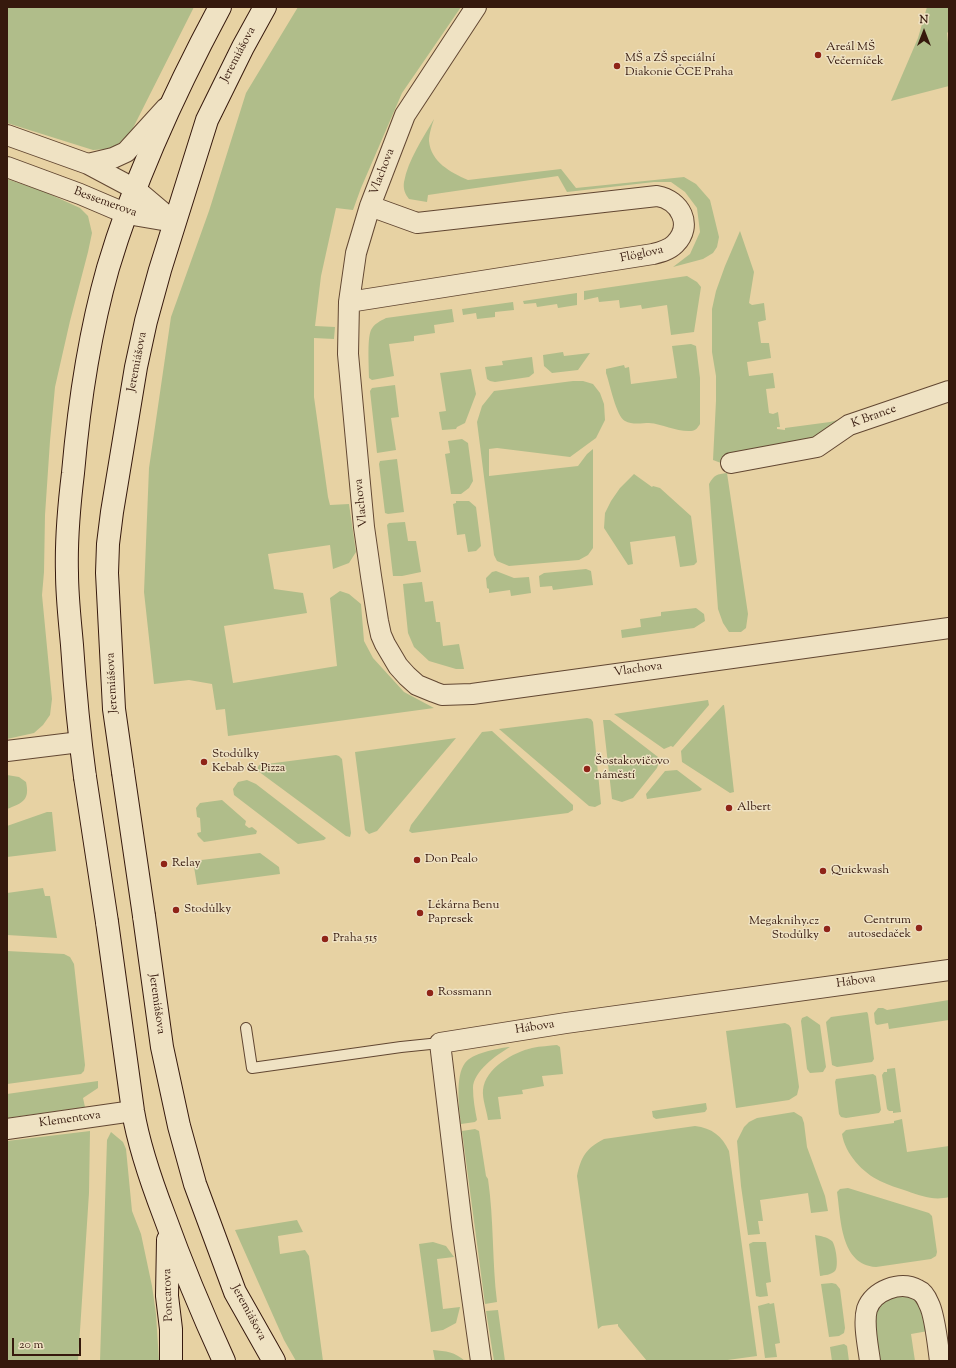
<!DOCTYPE html>
<meta charset="utf-8">
<style>
body{margin:0}
#map{position:relative;width:956px;height:1368px;overflow:hidden;background:#e7d2a3;font-family:"Sorts Mill Goudy",serif}
canvas{display:block}
.frame{position:absolute;inset:0;border:8px solid #36190d;pointer-events:none}
.north{position:absolute;left:904px;top:12px;width:40px;height:40px;-webkit-text-stroke:3px #efe2c3;paint-order:stroke;rotate:0deg;font-size:11px;font-weight:700;line-height:16px;text-align:center;color:#36190d}
.north::after{content:'';display:block;margin:auto;width:14px;height:18px;background:#36190d;clip-path:polygon(50% 0,100% 100%,50% 72%,0 100%)}
.scale{position:absolute;left:12px;top:1338px;width:69px;height:18px;box-sizing:border-box;border:2px solid #36190d;border-top:0;padding-left:5px;font-size:12px;line-height:14px;white-space:nowrap;color:#36190d;-webkit-text-stroke:3px #efe2c3;paint-order:stroke}
</style>
<div id="map">
<canvas width="956" height="1368"></canvas>
<div class="frame"></div>
<div class="north">N</div>
<div class="scale">20 m</div>
</div>
<script>
const c = document.querySelector('canvas').getContext('2d');
c.lineJoin = 'round';
function fill(path, color) {
  c.fillStyle = color;
  c.fill(path, 'evenodd');
}
function trace(path, color, width, dash) {
  c.strokeStyle = color;
  c.lineWidth = width;
  c.lineCap = dash ? 'butt' : 'round';
  c.setLineDash(dash || []);
  c.stroke(path);
}
function write(font, color, halo, rows, align = 'center') {
  c.font = font + ' "Sorts Mill Goudy",serif';
  c.lineWidth = 3;
  c.setLineDash([]);
  c.textBaseline = 'middle';
  c.strokeStyle = halo;
  c.fillStyle = color;
  for (const [text, x, y, turn = 0] of rows) {
    c.save();
    c.translate(x, y);
    c.rotate((+turn || 0) * Math.PI / 180);
    c.textAlign = isNaN(turn) ? turn : align;
    if (halo) c.strokeText(text, 0, 0);
    c.fillText(text, 0, 0);
    c.restore();
  }
}
fill(new Path2D(`
 M7,7H194L131,132L115,147L108,149L93,150L7,123Z
 M298,7H461L402,93L361,188L353,210L336,208L321,276L315,326L335,327L334,339L314,338V397L328,497L330,505L349,504L356,552L349,563L333,569L330,545L268,554L274,589L303,593L307,613L224,626L233,683L337,666L330,598L340,591L349,594L361,604L364,641L373,658L404,692L434,708L228,736L225,709L216,710L212,684L189,680L154,684L144,592L149,468L171,317L209,211L246,93Z
 M927,7H949V31L947,33L949,53V86L891,101L918,38Z
 M434,119C432,125 429,134 429,141C431,162 450,172 468,180L561,169L576,188L684,177L696,184L710,200L719,237L717,247L713,253L703,259L673,267L690,254L700,232L697,208L685,192L671,182H654L567,192L558,176L428,195L427,202L409,199C405,194 403,189 404,182C408,160 423,138 434,119Z
 M7,179L45,192L80,208L88,216L92,233L88,252L70,321L55,387L50,441L45,515L44,572L42,595L52,699L50,715L43,725L34,733L7,739Z
 M740,231L754,272L749,303L752,305L764,303L766,320L758,322L761,343H769L771,358L747,362L749,376L773,373L775,388L766,389L769,413L773,414L778,412L780,427H777V429L785,430V428L830,422L841,419L798,450L732,458L721,463L713,460L716,401V376L712,352V309L716,291L725,266Z
 M687,276L697,282L701,287L694,332L671,335L667,305L642,309L641,305L620,308L619,300L599,302L598,297L584,300V291Z
 M577,293V305L558,308L557,304L537,307L536,303L524,304L523,301Z
 M513,302L514,310L495,312V317L477,319L476,313L463,315L462,309Z
 M452,309L454,322L434,325L435,333L414,336V341L389,344L394,376L372,380L369,378C369,366 367,339 371,330C374,324 380,321 386,318Z
 M691,344L696,346L700,378V424C698,427 696,431 691,431C677,432 663,424 649,423C642,423 632,425 625,421C616,416 610,384 606,373V369L624,365L625,368L629,367L631,384L677,378L672,346Z
 M563,352L564,356L590,353L578,370L552,373L544,366L543,355Z
 M532,357L534,373L529,377L495,382L490,381L487,379L485,367L503,365L502,361Z
 M471,369L476,394L465,423L457,427L456,429L442,430L439,412L446,411L440,373Z
 M573,381H583L593,384L600,393L604,404L605,420L596,438L570,457L497,448L489,449V476L578,466L587,454L593,449V548L588,555L579,560L509,566L497,561L494,555L477,422L482,406L494,391Z
 M395,385L399,417L391,418L396,450L377,453L370,391L372,388Z
 M462,439L468,443L473,481L469,488L461,494H451L445,454L450,453L448,441Z
 M397,459L404,512L388,514L385,513L379,464L380,461Z
 M727,473L748,614L746,628L741,632H729L723,623L718,609L709,484C714,475 717,474 727,473Z
 M634,474L652,487L653,486L660,488L691,516L697,562L694,565L680,567L675,536L630,542L633,564L628,565L604,528L605,513L611,501L620,488Z
 M456,501H469L476,507L481,546L476,551L468,552L465,534L457,535L453,504L456,503Z
 M405,522L408,541H416L421,572L402,576H393L387,525L389,523Z
 M586,569L591,571L593,585L553,590L552,586L540,587L539,576L544,573Z
 M496,571L514,578L529,577L531,593L511,596L510,590L489,593V589L487,588L486,578L492,572Z
 M422,582L425,602L433,601L436,622H440L443,646L459,644L464,669H456L429,661L414,647L408,633L403,584Z
 M696,608L704,614L705,621L694,628L622,638L621,630L641,627L640,619L661,616V612Z
 M708,700L709,705L673,747L671,746L664,749L614,714Z
 M723,705H724L725,712L734,792L730,793L682,762L681,751Z
 M587,718L591,719L593,722L601,804L595,807L589,806L499,729Z
 M603,720H610L658,757L657,760L658,765L657,768L633,798L622,802L612,799Z
 M492,731L573,805V810L568,813L412,833L409,831L411,825L482,732Z
 M456,738L377,831L369,834L365,830L355,752Z
 M336,755L339,756L342,759L351,833L350,837L346,836L258,771V767L259,765Z
 M677,770L702,789L700,791L647,799L646,794L665,771Z
 M7,775L19,777L26,782C30,800 23,803 7,809Z
 M247,780L256,784L326,838L324,840L298,844L234,795L233,789L238,782Z
 M222,800L246,821L245,825L249,828L252,827L257,831L256,834L204,842L198,836L197,833L201,832L200,818L197,817L196,808L200,803Z
 M47,812H52L56,851L7,857V826Z
 M260,853L279,867L280,874L197,885L193,861Z
 M43,888L45,896H50L57,938L7,935V893Z
 M7,951L64,954L70,957L74,964L85,1065L84,1071L81,1074L7,1084Z
 M949,1000V1020L889,1029L888,1023L877,1025L875,1023L874,1013L878,1008H883L887,1010Z
 M867,1012L868,1014L874,1059L872,1062L837,1067L832,1065L826,1022L831,1017Z
 M807,1016L820,1025L826,1067L823,1072L810,1073L807,1069L801,1021L802,1018Z
 M785,1023L789,1025L791,1028L799,1087L797,1095L789,1100L736,1108L726,1031Z
 M557,1045L560,1047L563,1074L542,1076L544,1086L522,1090L523,1094L498,1097L501,1119L488,1120C487,1112 482,1098 483,1090C485,1068 514,1052 532,1048C541,1046 549,1046 557,1045Z
 M508,1047H510C496,1055 473,1072 473,1088C473,1099 475,1110 477,1120L475,1122L461,1124C459,1108 455,1076 465,1063C472,1053 497,1049 508,1047Z
 M895,1068L901,1112L893,1113V1111H889L887,1109L882,1075L884,1072H887V1069Z
 M873,1074L876,1076L881,1110L879,1113L846,1118L841,1117L839,1114L835,1082L836,1079Z
 M98,1081V1088L83,1098L85,1107L7,1118V1094Z
 M706,1103L707,1109L705,1112L656,1119L653,1117L652,1111Z
 M794,1112L802,1117L804,1123L807,1147L825,1196L828,1211L811,1213L808,1193L760,1200L763,1221H758L760,1234L748,1235L741,1186L737,1141L744,1127L749,1122L757,1118Z
 M902,1119L907,1152L949,1146V1197C934,1201 921,1196 907,1191C898,1188 888,1185 880,1181C863,1173 845,1154 842,1134L846,1130L894,1123V1121Z
 M695,1126C712,1128 722,1136 729,1151L757,1356L720,1361H647L618,1326V1324L602,1326L598,1329L577,1176C581,1157 586,1148 604,1139Z
 M475,1129L479,1131L486,1176L488,1179C494,1220 492,1261 497,1302L485,1304L462,1131Z
 M90,1131L89,1193L78,1361H7V1141Z
 M111,1132L123,1142L126,1149L132,1211L141,1234L152,1286L156,1314L159,1361H100L107,1140Z
 M848,1188L929,1213L932,1216L937,1252L936,1256L931,1259L876,1267C840,1265 841,1218 837,1192L840,1189Z
 M297,1220L303,1232L278,1236L280,1254L305,1250L309,1256L323,1361H296L284,1340L235,1230Z
 M815,1235C821,1236 827,1237 832,1241C836,1246 839,1267 835,1271C831,1275 825,1275 820,1276Z
 M433,1242L446,1246L454,1257L437,1259L443,1309L460,1307L456,1323L443,1330L431,1332L419,1244Z
 M753,1242H766L771,1282L766,1283L768,1296L760,1297L756,1296L749,1244Z
 M832,1283L836,1284L840,1289L845,1328L844,1333L839,1336L829,1337L821,1284Z
 M906,1294L925,1307L928,1331L911,1334L915,1361H877L873,1315L881,1299Z
 M769,1303L770,1304L774,1303L780,1343L775,1344L777,1357L765,1358L758,1306Z
 M498,1310L505,1361H494L486,1311Z
 M844,1344L847,1346L849,1361H832L830,1347Z
 M433,1350C446,1351 455,1352 465,1361H435Z`), '#b0bd8a');
const lane = new Path2D(`
 M246,1028L252,1068L401,1047L440,1043`);
const street = new Path2D(`
 M476,7L405,115L370,206L356,253L349,302L348,354L364,527L371,576L378,621L381,635L385,644L398,666L407,676L417,685L434,692L442,695L472,694L949,628
 M7,135L88,164L135,189L174,222
 M88,164L113,158L126,152L166,108
 M7,167L80,194L127,214L174,222
 M349,302L653,254C661,252 669,250 675,244C694,225 680,200 657,196L417,223L370,206
 M731,463L817,447L849,425L949,391
 M7,751L80,742
 M7,1129L133,1111
 M481,1361L462,1226L440,1043L566,1023L949,970
 M870,1361C868,1346 863,1323 867,1309C873,1291 900,1280 918,1290C923,1292 927,1299 929,1304C935,1315 938,1347 940,1361`);
const secondary = new Path2D(`
 M123,772L114,709L107,573L108,544L112,512L136,367L146,321L160,270L207,120L243,47L265,7
 M85,777C79,733 75,690 72,645C70,622 67,597 67,573C66,540 69,506 73,473C79,404 89,335 108,268C135,177 175,91 220,7
 M144,916L162,1047L179,1126L195,1184L235,1292L274,1361
 M107,922L133,1111C139,1147 151,1181 164,1215C182,1265 202,1313 224,1361
 M168,1240L167,1296L171,1329V1361`);
trace(lane, '#624732', 12);
trace(street, '#624732', 22);
trace(secondary, '#36190d', 24);
trace(lane, '#efe2c3', 10);
trace(street, '#efe2c3', 20);
trace(secondary, '#efe2c3', 22);
const secondaryBridge = new Path2D(`
 M123,772L144,916
 M85,777L107,922`);
trace(secondaryBridge, '#36190d', 24, []);
trace(secondaryBridge, '#efe2c3', 22);
for (const [x, y, r, color] of [
 [818,55,4,"#8f2418"],
 [617,66,4,"#8f2418"],
 [204,762,4,"#8f2418"],
 [587,769,4,"#8f2418"],
 [729,808,4,"#8f2418"],
 [417,860,4,"#8f2418"],
 [164,864,4,"#8f2418"],
 [823,871,4,"#8f2418"],
 [176,910,4,"#8f2418"],
 [420,913,4,"#8f2418"],
 [919,928,4,"#8f2418"],
 [827,929,4,"#8f2418"],
 [325,939,4,"#8f2418"],
 [430,993,4,"#8f2418"]
]) {
  const dot = new Path2D();
  dot.arc(x, y, r, 0, 2 * Math.PI);
  c.fillStyle = color;
  c.fill(dot);
  trace(dot, '#efe2c3', 1.5);
}
write('12px', '#36190d', '#efe2c3', [
 ["Areál MŠ",826,48],
 ["Večerníček",826,62],
 ["MŠ a ZŠ speciální",625,59],
 ["Diakonie ČCE Praha",625,73],
 ["Stodůlky",212,755],
 ["Kebab & Pizza",212,769],
 ["Šostakovičovo",595,762],
 ["náměstí",595,776],
 ["Albert",737,808],
 ["Don Pealo",425,860],
 ["Relay",172,864],
 ["Quickwash",831,871],
 ["Lékárna Benu",428,906],
 ["Papresek",428,920],
 ["Stodůlky",184,910],
 ["Centrum",911,921,"right"],
 ["autosedaček",911,935,"right"],
 ["Megaknihy.cz",819,922,"right"],
 ["Stodůlky",819,936,"right"],
 ["Praha 515",333,939],
 ["Rossmann",438,993]
], 'left');
write('12px', '#36190d', '#efe2c3', [
 ["Jeremiášova",239,55,-62],
 ["Vlachova",383,172,-69],
 ["Bessemerova",105,203,20],
 ["Flöglova",642,255,-12],
 ["Jeremiášova",138,362,-79],
 ["K Brance",874,417,-20],
 ["Vlachova",362,503,-96],
 ["Vlachova",638,670,-8],
 ["Jeremiášova",113,683,-93],
 ["Hábova",856,982,-8],
 ["Jeremiášova",156,1004,82],
 ["Hábova",535,1028,-9],
 ["Klementova",70,1120,-8],
 ["Poncarova",169,1295,-92],
 ["Jeremiášova",248,1313,62]
]);
</script>
